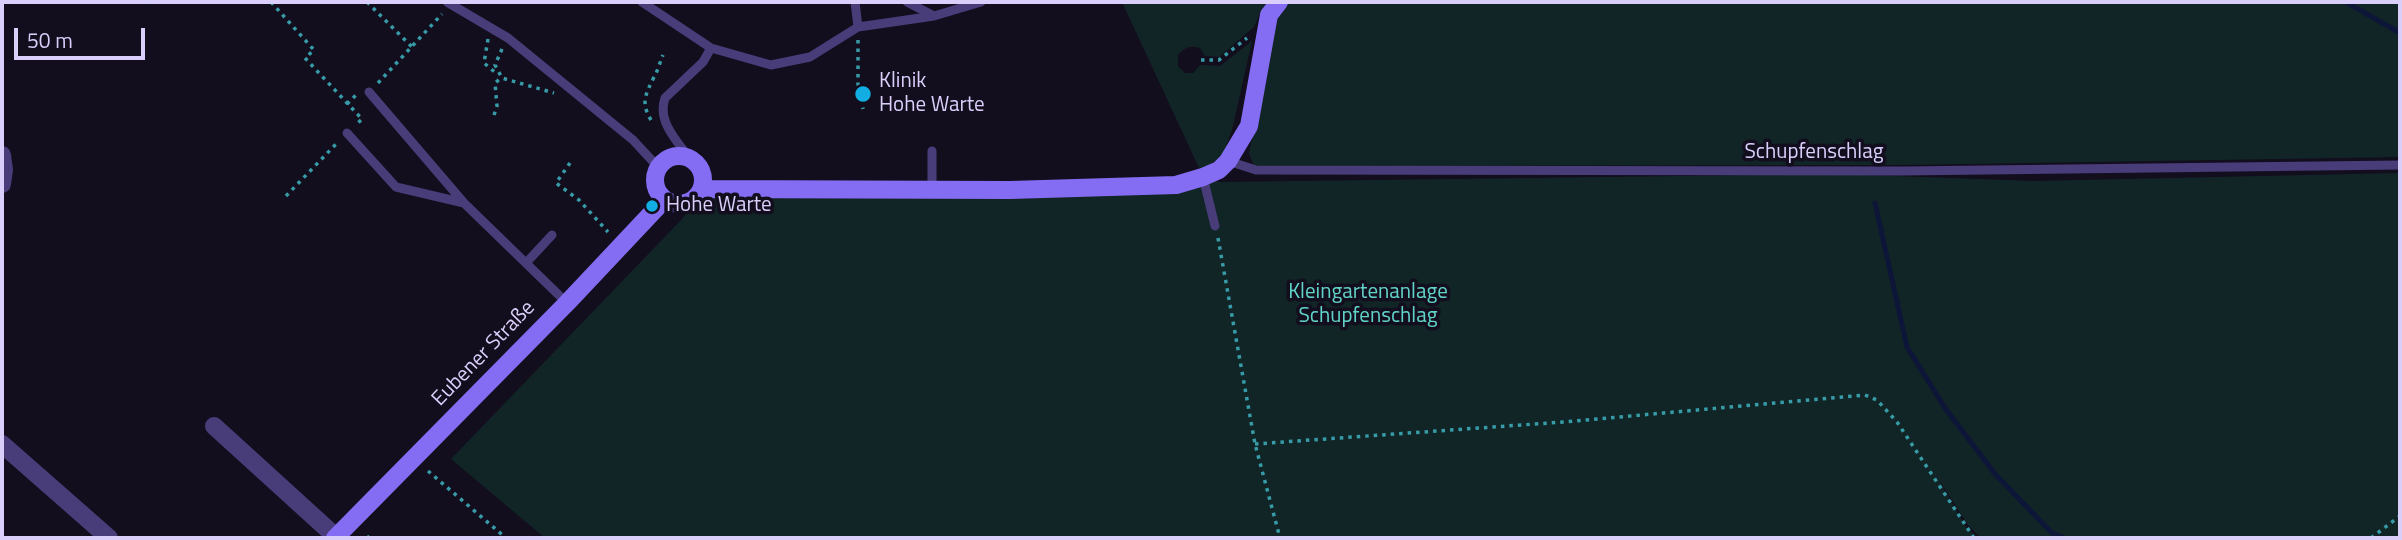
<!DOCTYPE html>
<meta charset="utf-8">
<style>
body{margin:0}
#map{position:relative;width:2402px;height:540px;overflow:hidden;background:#130e1e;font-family:"Titillium Web",sans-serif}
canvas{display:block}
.frame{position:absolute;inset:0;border:4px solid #dacefb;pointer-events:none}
.scale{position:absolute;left:14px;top:28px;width:131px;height:32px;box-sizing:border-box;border:4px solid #dacefb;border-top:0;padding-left:9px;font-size:21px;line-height:24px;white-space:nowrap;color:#dacefb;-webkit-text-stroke:5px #130e1e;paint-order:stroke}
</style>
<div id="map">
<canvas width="2402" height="540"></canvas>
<div class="frame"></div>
<div class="scale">50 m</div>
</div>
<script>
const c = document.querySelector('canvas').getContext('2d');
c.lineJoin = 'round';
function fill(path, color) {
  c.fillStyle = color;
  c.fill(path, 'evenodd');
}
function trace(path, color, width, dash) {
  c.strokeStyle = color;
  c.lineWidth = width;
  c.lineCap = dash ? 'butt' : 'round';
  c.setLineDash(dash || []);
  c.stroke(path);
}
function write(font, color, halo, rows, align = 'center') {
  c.font = font + ' "Titillium Web",sans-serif';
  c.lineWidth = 7;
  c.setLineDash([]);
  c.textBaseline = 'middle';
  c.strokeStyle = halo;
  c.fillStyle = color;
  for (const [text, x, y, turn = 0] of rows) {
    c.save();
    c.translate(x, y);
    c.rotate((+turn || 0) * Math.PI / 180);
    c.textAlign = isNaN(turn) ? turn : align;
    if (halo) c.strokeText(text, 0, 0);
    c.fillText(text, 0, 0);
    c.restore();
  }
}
fill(new Path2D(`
 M1122,2H1268L1260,13L1254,27L1219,57L1205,56L1200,48C1190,45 1185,47 1178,55V66L1185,73H1193L1200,65L1220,66L1252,41L1232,130L1222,157L1200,170Z
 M1290,2H2400V157L1905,165L1254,166L1249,153L1277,19Z
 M2400,173V538H1981L1968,525L1936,475L1966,527L1978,538H545L451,459L683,218L699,193L1203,177L1220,182L1838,174L2034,181Z`), '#112527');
trace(new Path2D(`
 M2346,2L2400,33
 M1875,203L1907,347L1945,408L1995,474L2052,533L2065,538`), '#0d1638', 5);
trace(new Path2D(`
 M271,2L314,50L305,58L362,119L356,125
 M367,2L412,47
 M146,3L147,2
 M488,39L484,63L497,74
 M858,40V84L863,109
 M502,49L495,65L502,78L554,93
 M1201,60H1219L1247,38
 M378,83L442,14
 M347,104L358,93
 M494,115L497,106L495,83L501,78
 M651,120C640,102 646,94 654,77C658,70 660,62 663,55
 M570,163L556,183L579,200L608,232
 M286,196L338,142
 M1218,238L1255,444L1280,538
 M1255,444L1563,422L1865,395L1877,400L1897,422L1974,538
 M428,471L506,538
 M367,536L369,538
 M2371,538L2400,516`), '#379ca7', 3.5, [3.5, 5]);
trace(new Path2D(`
 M447,2L508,38L633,140L658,167
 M642,2L711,48
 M855,2L858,27
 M907,2L934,16
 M369,92L464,203
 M347,133L396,187L464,203L567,303
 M690,159C676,140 657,121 665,98L703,62L711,48L771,65L810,57L858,27L934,16L981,2
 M1228,161L1256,170L1903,171L2400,165
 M1203,177L1215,226
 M932,190V151
 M526,263L552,235`), '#483c79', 9);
trace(new Path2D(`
 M2,155L4,170L2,184
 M214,426L336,537
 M2,444L109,538`), '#483c79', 18);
trace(new Path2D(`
 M655 180a24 24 0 1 1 48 0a24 24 0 1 1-48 0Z
 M702,189L1010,190L1176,185L1203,177L1219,170L1228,161L1249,126L1269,15L1279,2
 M335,538L567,303L664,200`), '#856df3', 18);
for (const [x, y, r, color] of [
 [863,94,9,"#12aee3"],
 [652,206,7,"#12aee3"]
]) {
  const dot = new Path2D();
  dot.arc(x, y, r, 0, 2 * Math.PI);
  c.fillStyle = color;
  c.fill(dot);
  trace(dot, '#130e1e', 2.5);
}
write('21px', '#dacefb', '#130e1e', [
 ["Klinik",879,82],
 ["Hohe Warte",879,106],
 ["Hohe Warte",666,206]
], 'left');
write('21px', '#dacefb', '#130e1e', [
 ["Schupfenschlag",1814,153],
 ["Eubener Straße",484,354,-46]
]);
write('21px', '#61d4c9', '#130e1e', [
 ["Kleingartenanlage",1368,293],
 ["Schupfenschlag",1368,317]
]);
</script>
